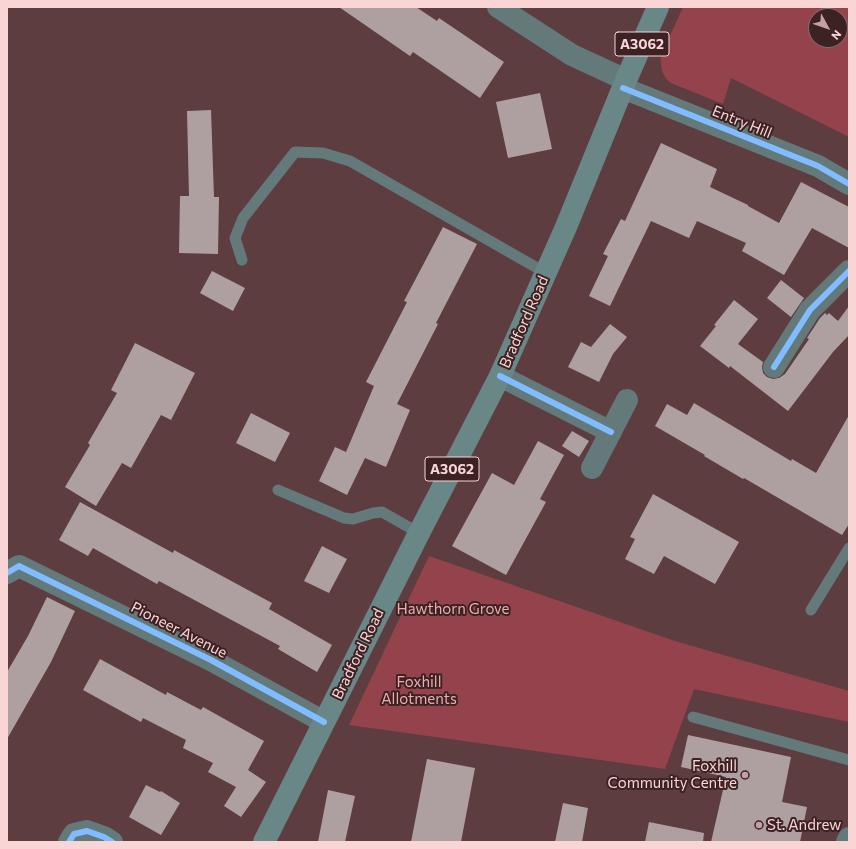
<!DOCTYPE html>
<style>
body{margin:0}
#map{position:relative;width:856px;height:849px;overflow:hidden;background:#5d3d40;font-family:Commissioner,sans-serif}
canvas{display:block}
.frame{position:absolute;inset:0;border:8px solid #fad5d6;pointer-events:none}
.north{position:absolute;left:808px;top:8px;width:40px;height:40px;box-sizing:border-box;background:#3d2224;border:1px solid #896a6b;border-radius:50%;rotate:130deg;font-size:11px;font-weight:700;line-height:16px;text-align:center;color:#fad5d6}
.north::after{content:'';display:block;margin:auto;width:14px;height:18px;background:#c3a0a2;clip-path:polygon(50% 0,100% 100%,50% 72%,0 100%)}
</style>
<div id="map">
<canvas width="856" height="849"></canvas>
<div class="frame"></div>
<div class="north">N</div>
</div>
<script>
const c = document.querySelector('canvas').getContext('2d');
c.lineJoin = 'round';
function fill(path, color) {
  c.fillStyle = color;
  c.fill(path, 'evenodd');
}
function trace(path, color, width, dash) {
  c.strokeStyle = color;
  c.lineWidth = width;
  c.lineCap = dash ? 'butt' : 'round';
  c.setLineDash(dash || []);
  c.stroke(path);
}
function write(font, color, halo, rows, align = 'center') {
  c.font = font + ' Commissioner,sans-serif';
  c.lineWidth = 4;
  c.setLineDash([]);
  c.textBaseline = 'middle';
  c.strokeStyle = halo;
  c.fillStyle = color;
  for (const [text, x, y, turn = 0] of rows) {
    c.save();
    c.translate(x, y);
    c.rotate((+turn || 0) * Math.PI / 180);
    c.textAlign = isNaN(turn) ? turn : align;
    if (halo) c.strokeText(text, 0, 0);
    c.fillText(text, 0, 0);
    c.restore();
  }
}
fill(new Path2D(`
 M683,7H849V137L731,78L723,104L671,83C662,77 660,66 661,56ZM816,16H840V40H816Z
 M429,556L675,641L849,691V722L694,689L665,769L349,725Z`), '#94434c');
fill(new Path2D(`
 M339,7H416L437,21L439,18L504,62L480,98L413,52L410,56Z
 M540,93L552,149L508,158L496,102Z
 M211,110L214,197H219L218,254L179,253L180,196H189L187,111Z
 M661,143L717,169L710,187L748,205V206L779,223L801,182L849,207V248L812,228L784,275L742,251L746,243L697,221L689,238L651,221L610,306L589,296L608,256L603,254L621,219L625,221Z
 M443,227L477,244L436,323L438,324L397,404L410,410L386,467L365,458L347,495L319,481L335,447L346,452L374,386L366,382L407,302L404,301Z
 M212,271L245,288L233,311L200,293Z
 M781,280L804,298L791,317L767,298Z
 M734,300L758,319L738,344L763,362L762,367L763,373L767,377L773,379L779,378L785,374L809,339L807,338L820,318L825,313L827,315L829,313L838,321L849,306V335L833,352L788,411L730,366L729,368L700,346L716,326L714,325Z
 M610,324L627,337L613,354L599,382L568,367L581,342L591,347Z
 M135,343L195,373L171,420L161,415L131,468L122,463L96,506L65,487L90,445L88,443L117,393L111,390Z
 M694,403L791,461L792,459L816,473L849,415V524L842,535L744,478L743,479L704,456L705,455L655,426L667,404L687,415Z
 M251,413L290,433L275,462L236,443Z
 M572,431L589,441L579,457L562,446Z
 M538,441L564,455L540,499L546,502L506,575L452,546L492,473L514,485Z
 M653,494L739,542L715,584L664,556L654,574L625,559L635,539L630,537Z
 M80,502L173,553L174,550L272,603L269,609L332,645L317,672L278,649L280,646L159,581L157,584L93,548L88,556L59,540Z
 M322,546L347,559L329,593L304,581Z
 M47,597L75,611L51,662L7,739V672L28,636Z
 M100,659L166,695L167,692L201,710L203,707L264,741L248,770L266,782L241,817L224,806L236,787L208,772L213,763L183,748L186,740L143,718L141,722L83,690Z
 M688,735L791,757L782,802L807,807L800,842H711L726,777L681,767Z
 M427,759L475,768L461,842H411Z
 M146,785L160,792L161,791L180,803L161,835L129,817Z
 M328,790L355,796L345,842H318Z
 M563,803L588,808L582,842H555Z
 M649,822L704,833L703,842H645Z`), '#aea0a1');
trace(new Path2D(`
 M242,260L235,238L243,218L295,152L323,153L350,161L546,273
 M278,490L344,518L353,519L373,513L382,512L419,533
 M811,610L849,548
 M693,717L849,760`), '#64797a', 11);
trace(new Path2D(`
 M498,7L572,55L626,80
 M774,367L810,310L849,271
 M500,376L611,432
 M592,468L627,400
 M7,573L19,566L211,660L324,722
 M69,842L74,834L87,831L104,837L112,842
 M847,842L849,838`), '#64797a', 22);
trace(new Path2D(`
 M623,88L818,166L849,184`), '#64797a', 22);
trace(new Path2D(`
 M264,842L419,533L500,376L566,227L626,80L658,7`), '#698787', 22);
trace(new Path2D(`
 M623,88L818,166L849,184
 M774,367L810,310L849,271
 M500,376L611,432
 M7,573L19,566L211,660L324,722
 M69,842L74,834L87,831L104,837L112,842`), '#80bcff', 6);
for (const [x, y, r, color] of [
 [745,775,4,"#c3a0a2"],
 [759,825,4,"#c3a0a2"]
]) {
  const dot = new Path2D();
  dot.arc(x, y, r, 0, 2 * Math.PI);
  c.fillStyle = color;
  c.fill(dot);
  trace(dot, '#3d2224', 1.5);
}
for (const [x, y, w] of [
 [642,44,54],
 [452,469,54]
]) {
  const box = new Path2D();
  box.roundRect(x - w / 2, y - 12, w, 24, 3);
  c.fillStyle = '#3d2224';
  c.fill(box);
  trace(box, '#fad5d6', 1);
}
write('bold 14px', '#fad5d6', null, [
 ["A3062",642,44],
 ["A3062",452,469]
]);
write('15px', '#fad5d6', '#3d2224', [
 ["Entry Hill",742,122,22],
 ["Bradford Road",524,322,-66],
 ["Pioneer Avenue",179,630,27],
 ["Bradford Road",358,654,-64]
]);
write('15px', '#ecadb0', '#3d2224', [
 ["Hawthorn Grove",453,609],
 ["Foxhill",419,682],
 ["Allotments",419,699]
]);
write('15px', '#fad5d6', '#3d2224', [
 ["Foxhill",737,766],
 ["Community Centre",737,783],
 ["St. Andrew",767,825,"left"]
], 'right');
</script>
